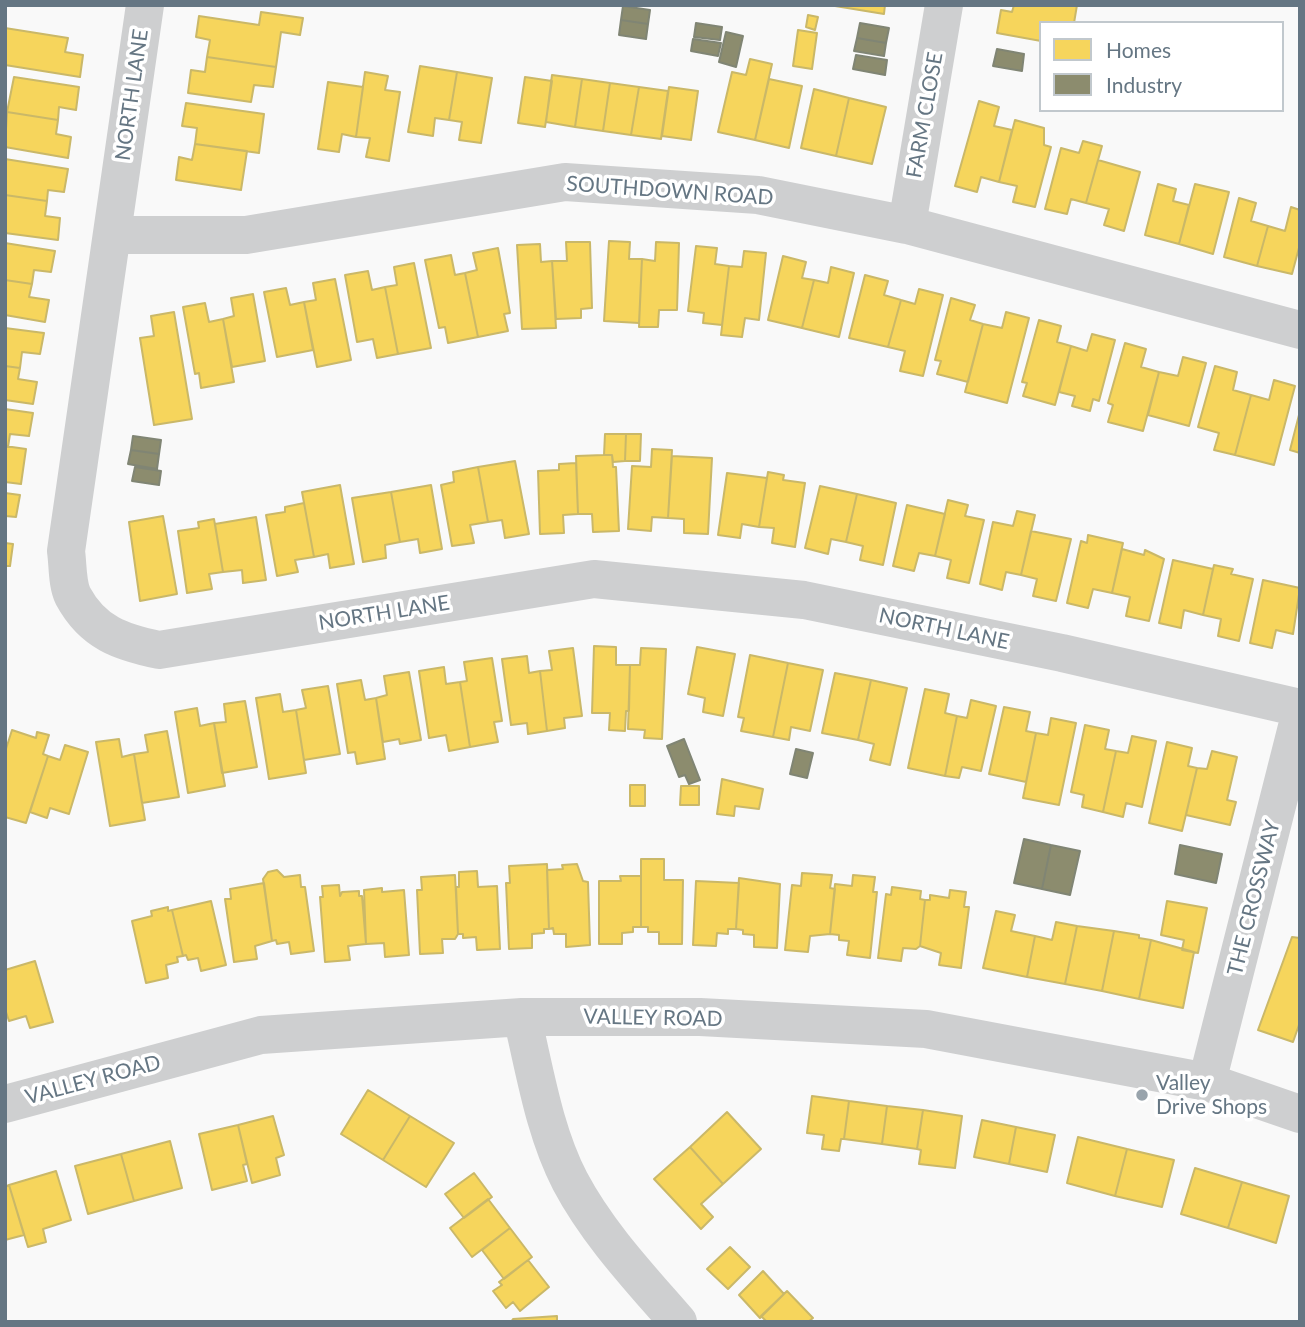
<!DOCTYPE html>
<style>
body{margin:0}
#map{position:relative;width:1305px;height:1327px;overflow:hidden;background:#f9f9f9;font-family:Lato,sans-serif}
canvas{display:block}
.frame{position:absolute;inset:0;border:7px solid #657683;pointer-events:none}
.legend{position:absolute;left:1039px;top:21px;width:245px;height:91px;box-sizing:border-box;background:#fff;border:2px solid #c1c8cd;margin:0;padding:9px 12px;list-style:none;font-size:21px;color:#657683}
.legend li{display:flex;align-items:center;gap:14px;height:35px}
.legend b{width:35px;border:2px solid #c1c8cd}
</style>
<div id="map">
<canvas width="1305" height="1327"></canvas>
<div class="frame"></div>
<ul class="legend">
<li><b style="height:19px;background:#f6d55c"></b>Homes</li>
<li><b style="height:19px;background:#8c8c6e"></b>Industry</li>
</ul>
</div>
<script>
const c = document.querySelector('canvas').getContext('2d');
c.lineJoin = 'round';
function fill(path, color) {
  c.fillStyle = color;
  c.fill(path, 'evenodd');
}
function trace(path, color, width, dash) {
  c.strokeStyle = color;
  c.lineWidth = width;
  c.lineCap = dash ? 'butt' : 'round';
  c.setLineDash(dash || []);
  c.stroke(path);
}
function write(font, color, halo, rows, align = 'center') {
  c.font = font + ' Lato,sans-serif';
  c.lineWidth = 7;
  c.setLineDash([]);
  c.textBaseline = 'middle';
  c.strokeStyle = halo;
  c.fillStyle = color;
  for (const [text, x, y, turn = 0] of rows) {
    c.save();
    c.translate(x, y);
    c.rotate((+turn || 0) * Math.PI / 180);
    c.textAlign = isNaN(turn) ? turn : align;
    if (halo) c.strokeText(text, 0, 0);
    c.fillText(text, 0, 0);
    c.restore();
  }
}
const homes = new Path2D(`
 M829,5H885L884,14Z
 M1014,5H1077L1074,23H1041V41L997,33L1001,10L1012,12Z
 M261,12L303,18L300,35L281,32L276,67L207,57L210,40L196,37L199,16L259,25Z
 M808,15L818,17L815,30L806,27Z
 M5,28L68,38L65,52L83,55L80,77L5,65Z
 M798,30L817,33L812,69L793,66Z
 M207,57L276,67L273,87L254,85L251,102L188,93L191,70L205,72Z
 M750,59L772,64L755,140L718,132L732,72L746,75Z
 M420,66L457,72L449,120L435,118L433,136L408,132Z
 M365,72L388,76L385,90L400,92L389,161L366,157L370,138L356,137Z
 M457,72L492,78L481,143L459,140L462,122L449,120Z
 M552,75L582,79L575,127L546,122Z
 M14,77L79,87L76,110L59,107L58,120L7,112Z
 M525,77L552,81L545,127L518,123Z
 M582,79L610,83L603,131L575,127Z
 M769,79L802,86L789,148L755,140Z
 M328,82L363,87L356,137L342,134L339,152L318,149Z
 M610,83L639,87L631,135L603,131Z
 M639,87L668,91L661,139L631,135Z
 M669,87L698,91L691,140L662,136Z
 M814,89L849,98L836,156L801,148Z
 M849,98L886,107L872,164L836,156Z
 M979,101L999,107L994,126L1012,130L999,182L981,177L977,192L955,186Z
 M186,103L264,114L259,153L195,144L197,128L182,126Z
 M7,112L58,120L56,134L71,137L68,158L5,147Z
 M1015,120L1044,128V145L1051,147L1035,207L1013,202L1017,186L999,182Z
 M1083,141L1102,146L1086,203L1071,199L1067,214L1045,209L1061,148L1079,153Z
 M195,144L247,151L241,190L176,180L179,157L192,160Z
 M5,159L68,169L64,192L48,190L47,201L5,195Z
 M1098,160L1140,172L1124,231L1104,225L1109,209L1086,203Z
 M1158,184L1176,189L1173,201L1189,205L1179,244L1145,235Z
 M1195,184L1229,192L1213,254L1179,244Z
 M5,195L47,201L45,216L60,218L58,240L5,233Z
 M1239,198L1256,203L1251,221L1268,226L1257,266L1224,257Z
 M1291,207L1300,210V244L1292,274L1257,266L1268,226L1285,231Z
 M609,241L630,242L629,259H642L639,323L604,321Z
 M566,242H590L592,308L581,309V318L556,319L552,261H567Z
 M656,242L679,243L677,310H659L658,327H639L642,259L655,261Z
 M5,243L55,251L51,272L34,270L32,284L5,280Z
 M540,244L541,262L552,261L556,328L522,329L517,245Z
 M696,246L717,248L715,264L729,266L722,325L703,323L704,313L688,311Z
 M498,248L510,313L504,314L508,331L478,337L465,273L477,270L473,253Z
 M744,251L766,253L759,320L745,318L742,337L721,335L729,266L742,267Z
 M451,255L455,275L465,273L478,337L448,343L445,327L439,328L425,260Z
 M783,256L806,262L802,278L814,280L802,328L768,320Z
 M414,263L431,348L398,354L385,287L397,285L394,267Z
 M831,267L854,273L839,337L802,328L814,280L828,283Z
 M368,271L372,290L385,287L398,354L377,358L373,339L357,342L345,275Z
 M865,275L888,281L884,295L901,300L888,347L849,338Z
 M335,279L351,360L317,367L304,302L316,300L313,283Z
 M5,280L32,284L29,297L49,300L45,322L5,315Z
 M286,288L290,305L304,302L313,350L277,357L264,292Z
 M919,289L943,295L923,376L900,371L905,351L888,347L901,300L915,304Z
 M253,294L265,361L232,367L223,319L234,316L231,298Z
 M951,298L975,305L970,320L983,324L968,382L937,374L941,361L935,360Z
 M205,303L209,322L223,319L234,382L201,388L199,373L195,374L183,307Z
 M174,312L192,419L154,425L140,338L154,336L151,316Z
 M1006,312L1029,318L1007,403L965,392L983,324L1002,328Z
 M1039,320L1061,326L1057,342L1071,346L1055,405L1023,396L1027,383L1022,382Z
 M5,328L44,333L40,354L22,352L20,368L5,366Z
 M1092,334L1115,340L1099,401L1093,399L1090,411L1072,406L1075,396L1059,392L1071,346L1087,351Z
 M1125,343L1146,349L1141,367L1159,372L1143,431L1108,422L1113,405L1108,403Z
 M1183,357L1206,363L1189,426L1148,415L1159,372L1178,376Z
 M5,366L20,368L18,379L37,382L33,404L5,400Z
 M1215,366L1237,372L1233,390L1251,395L1235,455L1214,450L1219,433L1198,427Z
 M1274,380L1295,386L1274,465L1235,455L1251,395L1269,400Z
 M5,409L33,413L29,436L10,434L8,447L5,446Z
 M1300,411V453L1290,450Z
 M605,434H626L625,461L613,462L612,455H604Z
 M626,434H641L640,461H625Z
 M5,446L26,449L21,484L5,482Z
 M652,449L672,450L668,518L652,517L651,531L628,529L632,466L651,467Z
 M604,455H612L613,467H616L619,531L593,532L592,514H578L576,456Z
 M672,456L712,458L708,534L684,533V519L668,518Z
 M515,461L529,534L505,538L502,520L488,522L478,467Z
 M576,463L578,514L563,515L564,533L540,534L538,471L559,470V464Z
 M478,467L488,522L470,525L474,543L452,546L441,485L454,482L453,472Z
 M768,472L784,475L783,480L805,483L795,547L772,543L774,528L759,527Z
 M727,473L767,478L759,527L742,524L740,538L718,535Z
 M340,485L354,564L330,568L328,554L314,557L302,492Z
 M431,485L442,549L420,553L418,539L400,542L391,492Z
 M820,486L857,494L846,542L831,539L828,554L805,548Z
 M391,492L400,542L385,545L386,558L363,562L352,498Z
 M5,493L20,495L16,517L5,516Z
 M857,494L896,503L883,565L860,560L863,546L846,542Z
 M948,500L968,505L965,516L984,520L969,583L947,578L951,560L935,556Z
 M304,503L314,557L295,560L298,572L277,576L266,515L285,512V507Z
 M907,505L945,514L935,556L919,553L914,571L893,566Z
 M1017,511L1035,515L1021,575L1006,572L1002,590L980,584L993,522L1013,526Z
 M163,516L177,594L140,601L129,522Z
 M256,517L266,580L243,583L242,570L223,572L215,524Z
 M214,519L223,572L209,574L212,589L187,593L178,531L199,528L198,522Z
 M1031,531L1071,539L1056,601L1033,596L1037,579L1021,575Z
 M1088,535L1123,543L1112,593L1093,589L1088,608L1067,603L1081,541L1087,543Z
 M5,543L13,544L10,566H5Z
 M1122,549L1144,555L1145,550L1164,559L1149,621L1126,616L1130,597L1112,593Z
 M1173,560L1213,569L1203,615L1184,610L1181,628L1159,623Z
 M1214,565L1233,569L1231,574L1253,579L1239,641L1218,636L1221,619L1203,615Z
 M1263,580L1300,588L1293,634L1276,630L1272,648L1250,643Z
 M594,646L616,647V665H630L629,711H626L625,731L609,730L610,713H592Z
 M697,647L735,654L723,716L703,712L705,698L688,694Z
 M573,648L582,716L564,718L565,728L547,731L540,671L552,670L549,651Z
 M641,648L666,649L662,739L644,738L645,730L628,729L630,665H640Z
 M750,655L788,663L773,737L741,731L744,718L738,717Z
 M527,656L529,673L540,671L547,731L528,734L527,723L511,725L502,659Z
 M492,658L502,721L494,722L498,742L470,747L460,682L467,681L464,662Z
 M788,663L823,670L810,731L791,727L789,740L773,737Z
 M444,667L446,684L460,682L470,747L449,751L446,735L429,738L419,671Z
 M409,672L421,740L400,744L399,739L383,742L376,698L387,695L384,676Z
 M835,673L871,680L858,740L822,733Z
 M361,680L365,700L376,698L385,759L357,764L355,752L348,753L337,684Z
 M871,680L907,688L890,765L870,760L874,744L858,740Z
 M328,686L340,754L304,760L296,710L306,708L302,690Z
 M925,689L949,694L945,713L957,716L945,776L908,768Z
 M280,694L283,712L296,710L306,773L269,779L256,698Z
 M971,700L996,706L981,771L962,767L959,778L945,776L957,716L967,718Z
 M245,701L257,767L222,773L214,723L226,722L224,704Z
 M1004,707L1030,712L1026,731L1036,733L1026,782L989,774Z
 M197,708L200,726L214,723L225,786L188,793L175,712Z
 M1051,718L1076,723L1059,805L1023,798L1036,733L1048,735Z
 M1085,725L1109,730L1105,749L1116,751L1103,812L1082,807L1084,795L1071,792Z
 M12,730L36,738L37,732L49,735L43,754L48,756L26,823L5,817V752Z
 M167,731L179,797L142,803L134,754L148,752L145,735Z
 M1132,736L1156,741L1142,807L1126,803L1123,817L1103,812L1116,751L1128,753Z
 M119,739L122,757L134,754L145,820L110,826L96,742Z
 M1167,742L1192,748L1188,766L1197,768L1182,831L1149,823Z
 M65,745L88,752L69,814L50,808L47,818L30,812L48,756L60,760Z
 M1212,751L1237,757L1227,800L1236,802L1230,825L1186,815L1197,768L1207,769Z
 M722,779L763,789L759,809L735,806L734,816L717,814Z
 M630,785H645V806H630Z
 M681,786H699V805H680Z
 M641,859H664V880H683L682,944H659V932H648V927H641Z
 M547,864L549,929H544V933L532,934V948L509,949L506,883H510L509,866Z
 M577,864L583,881L588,882L590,945L566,947V934H554L553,928L549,929L547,870L563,869L562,865Z
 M277,870L284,877L300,875L301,887H305L314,951L291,954L289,942L277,944L276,940L272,941L263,879L268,872Z
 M477,871L478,887L497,886L500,949L477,950L476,937L463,938V934H458L456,887H459V872Z
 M802,873L832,875L830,888L835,889L830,934L810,936L808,952L785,950L792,885L801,886Z
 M455,875L458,934L455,939H442L443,953L420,954L417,890H422L421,877Z
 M853,875L875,877L873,892H877L870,958L847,955L849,941L839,940V935L830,934L835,884L852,886Z
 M620,876H641V927H633V932L622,933V944H599V881H621Z
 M739,878L780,884L777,948L754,947V935L743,934V930L736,929Z
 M696,881L739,883L736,929H728V934L717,933L716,946L693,945Z
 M264,883L272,941L255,946L257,959L234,962L225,899H231L230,889Z
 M339,885L340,896L342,892L359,891V896H362L366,944L348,946L350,960L325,962L320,897H323L322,886Z
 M892,887L921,891L920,899L925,900L920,946L916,949L903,948L901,961L878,958L886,894L891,895Z
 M382,888V892L404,890L409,955L385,957L384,943L366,944L364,890Z
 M950,890L966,892L964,907H969L961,968L939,965L941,953L920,946L925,900H930V895L949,898Z
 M211,901L226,965L201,971L198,958L188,960L186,955L183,956L172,910Z
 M1167,901L1207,908L1198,953L1182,950L1184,940L1161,935Z
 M168,907V911L172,910L183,956L177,957L178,962L166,965L168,978L146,983L132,921L152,916L151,911Z
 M996,911L1015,915L1011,931L1035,936L1027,977L983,968Z
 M1056,922L1077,926L1065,984L1027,977L1035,936L1052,940Z
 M1077,926L1114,931L1102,991L1065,984Z
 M1114,931L1139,935V938L1151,940L1139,999L1102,991Z
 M1292,937L1300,938V1022L1293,1042L1258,1030Z
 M1151,940L1194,952L1183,1008L1139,999Z
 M35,961L53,1022L30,1028L26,1016L9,1021L5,1009V970Z
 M368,1090L410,1116L383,1160L341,1134Z
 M812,1096L849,1101L844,1139H841L839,1151L822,1149L824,1135L807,1133Z
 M849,1101L887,1106L882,1144L844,1139Z
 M887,1106L923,1110L917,1149L882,1144Z
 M923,1110L962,1116L955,1168L919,1164L921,1150L917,1149Z
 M727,1112L761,1149L723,1184L690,1147Z
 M273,1116L284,1155L276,1158L280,1175L252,1183L238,1125Z
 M410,1116L454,1143L426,1187L383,1160Z
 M982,1120L1016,1127L1009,1164L974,1157Z
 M238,1125L247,1164L243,1165L247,1181L212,1190L199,1134Z
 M1016,1127L1055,1135L1047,1172L1009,1164Z
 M1078,1137L1127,1149L1115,1196L1067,1183Z
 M170,1141L182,1188L134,1201L121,1154Z
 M690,1147L723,1184L701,1204L713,1217L701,1229L654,1179Z
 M1127,1149L1174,1160L1162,1207L1115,1196Z
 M121,1154L134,1201L88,1214L75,1166Z
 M1195,1168L1242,1182L1228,1228L1181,1214Z
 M56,1171L71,1220L43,1229L46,1242L28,1247L9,1185Z
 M474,1173L492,1197L464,1218L445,1194Z
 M1242,1182L1289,1196L1276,1243L1228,1228Z
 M9,1185L24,1235L5,1240V1187Z
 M488,1199L510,1228L472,1257L450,1228Z
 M510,1228L532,1257L504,1279L482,1250Z
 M730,1247L750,1267L728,1289L707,1269Z
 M528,1260L549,1287L520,1311L513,1302L506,1308L493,1291L502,1285L499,1282Z
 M763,1271L784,1294L760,1318L739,1295Z
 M787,1291L813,1318L808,1322H767L761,1316Z
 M557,1316V1322H511L513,1319Z`);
fill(homes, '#f6d55c');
trace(homes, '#cab868', 2);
const industry = new Path2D(`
 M623,6L650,10L648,24L621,20Z
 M621,20L648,24L646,39L619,35Z
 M696,23L722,27L720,40L694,37Z
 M860,23L889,28L886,43L857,38Z
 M726,32L743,36L736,67L719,62Z
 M857,38L886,43L884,56L854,51Z
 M693,39L721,43L718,56L691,51Z
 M997,49L1024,54L1022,71L993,66Z
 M856,55L887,60L885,75L853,69Z
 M133,436L161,440L159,454L131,450Z
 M131,450L159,454L157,469L128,464Z
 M135,467L161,471L159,485L132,481Z
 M684,739L700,780L689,784L685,775L679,777L667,746Z
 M796,749L813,753L807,778L790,774Z
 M1024,839L1051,845L1042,889L1014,883Z
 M1051,845L1080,851L1070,895L1042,889Z
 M1180,845L1222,854L1216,883L1175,874Z`);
fill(industry, '#8c8c6e');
trace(industry, '#808574', 2);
trace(new Path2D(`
 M145,5L66,551C68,565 67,584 73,596C93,633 121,642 159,650L594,579L804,600L1062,653L1300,708
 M907,225L944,5
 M113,235H246L565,182L758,195L907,225L1300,330
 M522,1017C535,1071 544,1131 570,1181C598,1234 640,1278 678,1322
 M1207,1082L1300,715
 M5,1104L261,1035L522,1017H700L926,1029L1207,1082L1300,1114`), '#cecfd0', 38);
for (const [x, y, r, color] of [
 [1142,1095,7,"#99a4ac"]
]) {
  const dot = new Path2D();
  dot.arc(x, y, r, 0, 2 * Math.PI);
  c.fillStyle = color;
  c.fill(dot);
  trace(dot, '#fff', 2.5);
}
write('21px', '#657683', '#fff', [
 ["NORTH LANE",132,95,-82],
 ["FARM CLOSE",925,115,-80],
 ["SOUTHDOWN ROAD",670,191,4],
 ["NORTH LANE",384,613,-9],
 ["NORTH LANE",944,629,12],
 ["THE CROSSWAY",1254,898,-76],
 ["VALLEY ROAD",653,1018,1],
 ["VALLEY ROAD",93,1080,-15]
]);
write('21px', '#657683', '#fff', [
 ["Valley",1156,1083],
 ["Drive Shops",1156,1107]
], 'left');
</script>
